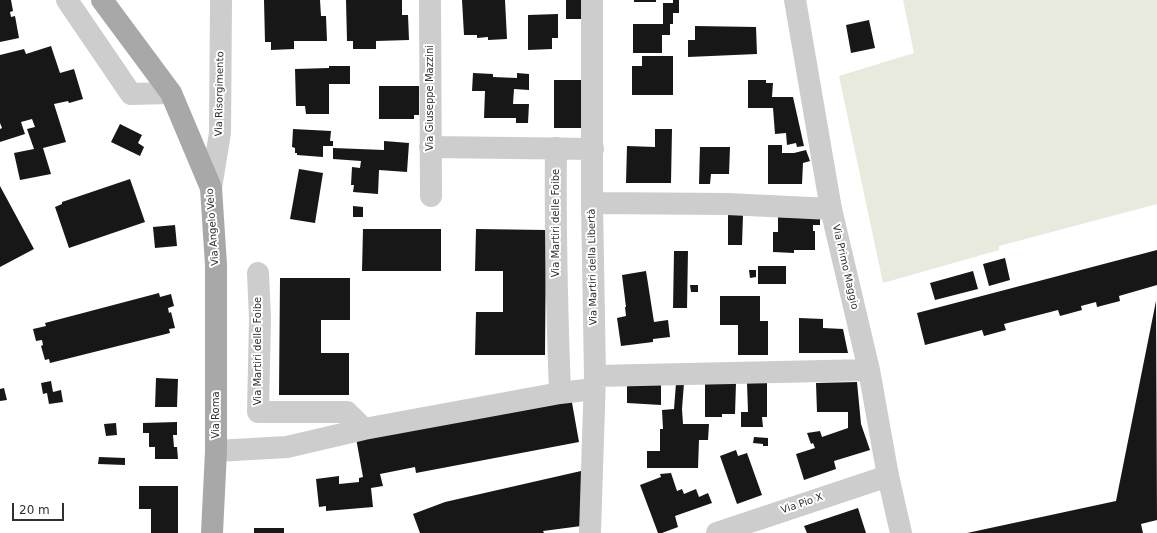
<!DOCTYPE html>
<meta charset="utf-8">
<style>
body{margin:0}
#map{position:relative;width:1157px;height:533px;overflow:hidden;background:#fff;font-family:"DejaVu Sans",sans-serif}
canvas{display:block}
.scale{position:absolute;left:12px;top:503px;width:52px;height:18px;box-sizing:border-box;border:2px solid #303030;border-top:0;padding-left:5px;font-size:12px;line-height:14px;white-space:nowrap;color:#303030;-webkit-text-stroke:3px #fff;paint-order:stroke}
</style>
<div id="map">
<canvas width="1157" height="533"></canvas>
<div class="scale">20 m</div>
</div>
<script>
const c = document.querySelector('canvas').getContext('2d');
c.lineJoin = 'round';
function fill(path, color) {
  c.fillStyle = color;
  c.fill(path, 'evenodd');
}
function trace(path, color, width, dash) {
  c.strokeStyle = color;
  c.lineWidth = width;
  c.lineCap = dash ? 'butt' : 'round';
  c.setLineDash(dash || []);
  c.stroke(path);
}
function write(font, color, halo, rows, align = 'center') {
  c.font = font + ' "DejaVu Sans",sans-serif';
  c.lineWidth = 4;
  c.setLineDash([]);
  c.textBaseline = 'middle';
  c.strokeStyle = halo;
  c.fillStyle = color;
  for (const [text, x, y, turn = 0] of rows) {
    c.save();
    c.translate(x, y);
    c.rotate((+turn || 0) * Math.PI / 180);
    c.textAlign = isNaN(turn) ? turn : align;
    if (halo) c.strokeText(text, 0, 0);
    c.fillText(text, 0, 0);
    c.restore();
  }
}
fill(new Path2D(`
 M903,0H1157V204L999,246V250L883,283L839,76L914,53Z`), '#e7eadc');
fill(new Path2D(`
 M0,0H11L13,11L10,12L11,17L15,16L19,38L0,42Z
 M264,0H320L321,16H326L327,41H294V49L271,50V42H265Z
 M346,0H402V15H408L409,40L376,41V49H353V41H347Z
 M462,0H505L507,39L488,40V37L477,38V35H464Z
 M566,0H583V19H566Z
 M634,0H656V2H634Z
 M673,0H679V13H673V24H670V35H662V53H633V24H663V3H673Z
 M558,14V38H552V49L528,50V15Z
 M869,20L875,48L851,53L846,25Z
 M695,26L756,27L757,54L688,57V40H695Z
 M51,46L60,73L74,69L83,99L69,103L68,101L54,104L66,142L43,148L51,174L20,180L14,153L34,149L27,129L35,127L32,119L21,122L25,134L0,142V129L2,128L0,123V55L24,49L26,54Z
 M642,56H673V95H632V66H642Z
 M329,66H350V84H329V114H306L305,106H296L295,69L329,68Z
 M473,73L493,74V77L517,78V73L529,74V90L514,89L513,104H529L528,123H516V118H484L485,91H472Z
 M554,80H582L581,128H554Z
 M748,80H766V83H773L772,97H793L804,146L797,147L796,143L787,145L786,133L775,134L773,108H748Z
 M379,86H419V115H414V119H379Z
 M120,124L142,135L138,143L144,147L140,156L111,142Z
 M293,129L331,131L330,141H333V146H323V157L297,155V153H295V148L292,147Z
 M655,129H672L671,183H626L627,146L655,147Z
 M384,141L409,143L407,172L379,170L378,194L353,192L354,185H351L352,167L360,168L361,161L333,159V148L384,150Z
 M768,145H782V153H794L806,150L810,161L803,163L802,184H768Z
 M700,147H730L729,174H711L710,184H699Z
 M299,169L323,173L315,223L290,219Z
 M130,179L145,222L69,248L55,207L62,204V202Z
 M0,186L34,249L0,267Z
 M353,206L363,207V217H353Z
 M728,215H743L742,245H728Z
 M778,217L820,218V225H813V231H815V250H794V253L773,252V232H778Z
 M175,225L177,246L155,248L153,227Z
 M363,229H441V271H362Z
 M476,229L546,230L545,355H475L476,312H503V271H475Z
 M1157,250V285L1119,296L1120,301L1097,307L1096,302L1081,306L1082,310L1060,316L1058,310L1004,324L1006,330L984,336L982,330L925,345L917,313Z
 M674,251H688L687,308H673Z
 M1005,258L1010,280L989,286L983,264Z
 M758,266H786V284H758Z
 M749,270H756V277L750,278Z
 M646,271L654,322L668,320L670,337L653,339V342L621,346L617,318L626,316L625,307H626L622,275Z
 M973,271L978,289L935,300L930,283Z
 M280,278H350V320H321V353H349V395H279Z
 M690,285H698V292H691Z
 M159,293L160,297L171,294L174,306L168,308L169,313L171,312L175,328L169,329L170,333L50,363L49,359L45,360L41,346L43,345L42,340L36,341L33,329L46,326L45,323Z
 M720,296H760V321H768V355H738V325H720Z
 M1156,301L1157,520L1141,524L1143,533H967L1116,501Z
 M799,318L823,319V328L843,329L848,353H799Z
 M156,378L178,379L177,407H155Z
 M51,381L53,392L61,390L63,402L49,404L47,393L43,394L41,383Z
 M857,382L861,424L870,450L834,461L836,469L804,480L796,454L815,448L813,443L811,444L807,433L820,431L822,437L848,428V412H817L816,383Z
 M661,383V405L627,403V384Z
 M676,383H684L682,409L683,424H709L708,440H699L698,468H647V451H660V429H663L662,410L674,409Z
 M705,383H736L735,414H722V417H705Z
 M747,383H767V417H762L763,427H741V412H748Z
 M4,388L7,400L0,401V389Z
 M571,397L579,442L416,473L415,467L380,474L383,486L371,488L373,507L326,511V506L319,507L316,479L339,476V484L359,482V478L363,477L356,438Z
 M177,422V435H173L174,447H177L178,459H155V447H149V433H143V423Z
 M116,423L117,435L106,436L104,424Z
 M754,437L768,438V446H763V444L753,443Z
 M736,450L738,456L747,453L762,495L737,504L720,456Z
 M99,457L125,458V465L98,464Z
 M581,471L589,525L543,531L544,533H420L413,514L445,502Z
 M671,473L677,491L682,489L684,494L696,489L699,497L708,493L712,503L675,516L678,527L662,533H658L640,485L661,477L660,474Z
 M139,486H178V533H151V509H139Z
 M858,508L866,533H807L804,526Z
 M254,528H284V533H254Z`), '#171717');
trace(new Path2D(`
 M67,0L131,94L171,93
 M430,0L431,196
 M795,0L831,209L869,370L888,476L901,533
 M430,147L593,149
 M556,148C555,230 557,311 560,393
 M211,188L220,133L221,0
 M592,203L727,204L831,209
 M258,273L260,318L258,412H347L364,429
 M595,376L869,370
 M216,451L287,447L364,429L560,393L594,389
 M590,533L595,376L592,203V0
 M717,533L888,476`), '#cdcdcd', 22);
trace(new Path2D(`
 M102,0L171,93L211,188L216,265V451L212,533`), '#a8a8a8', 22);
write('10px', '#303030', '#fff', [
 ["Via Risorgimento",220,94,-89],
 ["Via Giuseppe Mazzini",430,98,-90],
 ["Via Martiri delle Foibe",556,223,-90],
 ["Via Angelo Velo",213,227,-94],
 ["Via Martiri della Libertà",593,267,-91],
 ["Via Primo Maggio",845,267,77],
 ["Via Martiri delle Foibe",258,351,-90],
 ["Via Roma",216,415,-90],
 ["Via Pio X",802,504,-19]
]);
</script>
